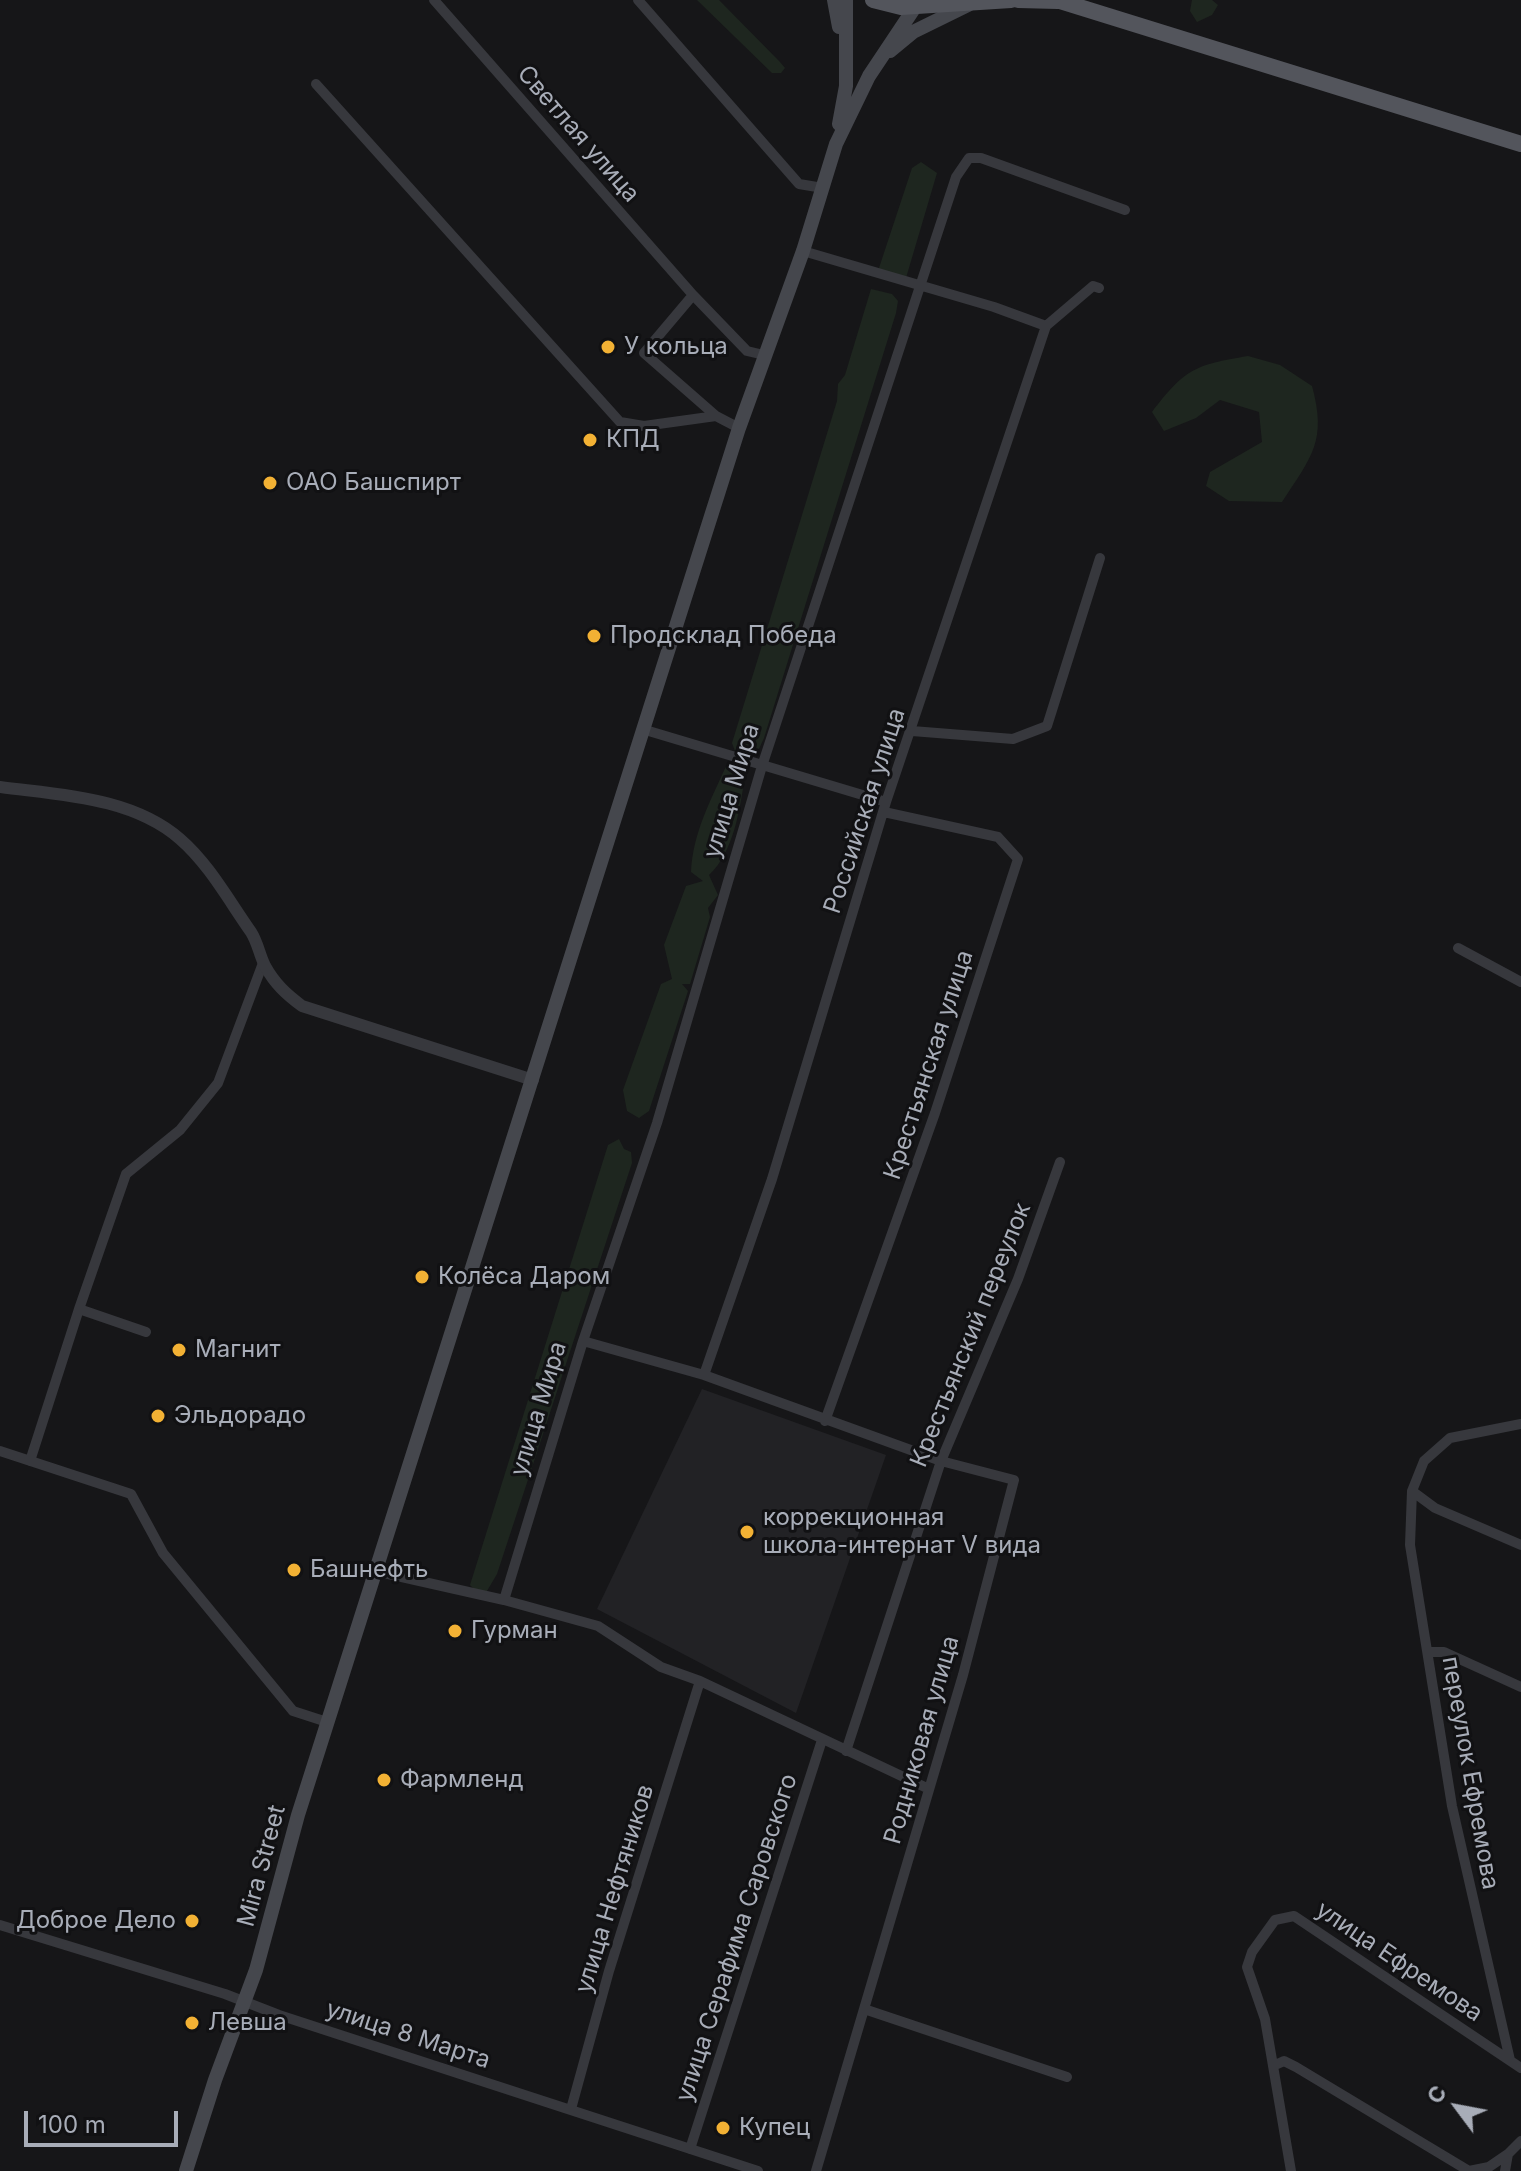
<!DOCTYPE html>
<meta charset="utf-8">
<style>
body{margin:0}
#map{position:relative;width:1521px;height:2171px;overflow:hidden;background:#161618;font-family:Inter,sans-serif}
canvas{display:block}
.north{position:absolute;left:1417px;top:2067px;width:80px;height:80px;-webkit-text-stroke:6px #111113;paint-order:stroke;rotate:302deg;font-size:22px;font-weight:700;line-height:32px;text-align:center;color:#a8adb8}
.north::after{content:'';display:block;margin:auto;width:28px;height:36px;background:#a8adb8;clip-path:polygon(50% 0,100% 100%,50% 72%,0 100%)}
.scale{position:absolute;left:24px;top:2111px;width:154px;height:36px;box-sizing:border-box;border:4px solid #a8adb8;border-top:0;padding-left:10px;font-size:24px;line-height:28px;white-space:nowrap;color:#a8adb8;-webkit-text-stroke:6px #111113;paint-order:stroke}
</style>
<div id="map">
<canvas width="1521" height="2171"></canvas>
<div class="north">С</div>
<div class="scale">100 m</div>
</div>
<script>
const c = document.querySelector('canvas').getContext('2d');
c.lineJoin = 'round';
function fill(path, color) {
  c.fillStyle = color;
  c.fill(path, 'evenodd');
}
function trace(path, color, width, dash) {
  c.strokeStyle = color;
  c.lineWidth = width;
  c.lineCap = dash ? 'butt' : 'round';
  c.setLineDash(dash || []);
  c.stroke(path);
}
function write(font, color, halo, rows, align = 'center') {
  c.font = font + ' Inter,sans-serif';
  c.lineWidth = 6;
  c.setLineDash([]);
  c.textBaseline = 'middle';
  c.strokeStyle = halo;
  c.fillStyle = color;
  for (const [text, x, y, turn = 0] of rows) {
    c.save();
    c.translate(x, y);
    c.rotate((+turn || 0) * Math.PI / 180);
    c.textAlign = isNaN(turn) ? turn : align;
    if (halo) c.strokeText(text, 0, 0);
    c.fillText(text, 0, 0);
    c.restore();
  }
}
fill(new Path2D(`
 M702,1389L886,1455L796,1713L597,1609Z`), '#222225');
fill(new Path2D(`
 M697,0H719L780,62L785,68L781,73H772Z
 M1192,0H1212L1218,5L1212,15L1197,22L1190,11Z
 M921,162L937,173L906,278L880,276L879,268L912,168Z
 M871,289L892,294L898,301L896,313L764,738L758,751L747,756L735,751L732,743L837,401L838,384L845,375Z
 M1248,356L1280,365L1312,386C1327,441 1312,456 1282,502L1229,501L1206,486L1210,472L1262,442L1259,412L1220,400L1196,418L1164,431L1152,412C1185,369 1194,365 1248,356Z
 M727,764L745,776C740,808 734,852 709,875L718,895L708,908L710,917L690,984H682L688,991L649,1111L639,1118L627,1111L623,1090L661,984L672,979L664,945L686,886L703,881L691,872C693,832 711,800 727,764Z
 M619,1139L624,1149L631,1152L632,1163L497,1574L487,1591H476L470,1585L608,1145Z`), '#1e261f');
trace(new Path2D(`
 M434,0L693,295
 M638,0L799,184L823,188
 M316,84L620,422L644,426L716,416L739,428
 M803,251L994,307L1046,326
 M716,416L644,353L693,295L747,351L764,355
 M642,729L886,802
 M912,731L1013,739L1047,726L1100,558
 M1458,948L1521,982
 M79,1309L126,1174L180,1130L218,1083L263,963
 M583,1341L704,1375L941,1461L1014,1480L963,1675L816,2171
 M704,1375L772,1179L886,802L1046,326L1093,286L1099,288
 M825,1421L935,1113L1018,859L998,837L884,812
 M0,1451L131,1494L163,1553L293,1711L327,1722
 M30,1461L79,1309L146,1332
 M1412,1491L1435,1508L1521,1545
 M375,1571L504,1600L598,1626L661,1667L700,1681L929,1789
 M504,1600L583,1341L657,1123L762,766L956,177L969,158H981L1125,210
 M1429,1652H1444L1521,1687
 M846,1751L941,1461L1018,1279L1060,1162
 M0,1925L225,1994L279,2015L758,2171
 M864,2009L1067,2077
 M1510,2060L1452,1806L1410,1545L1412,1491L1424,1461L1450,1438L1521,1424
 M1273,2066L1284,2061L1296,2067L1469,2171
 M571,2109L609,1971L700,1681
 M690,2149L822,1740
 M1291,2171L1265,2019L1247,1967L1252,1952L1275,1920L1294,1916L1521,2068
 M1469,2171L1489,2167L1508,2154
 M1505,2171L1508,2154L1521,2141`), '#37383d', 10);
trace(new Path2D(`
 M0,787C60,795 132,797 180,839C209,864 229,901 251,932C258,943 259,954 265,966C275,984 286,994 302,1006L533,1080`), '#37383d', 12);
trace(new Path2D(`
 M834,0L839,27
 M890,51L913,32L968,5
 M839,124L846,86V0
 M186,2171L215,2080L256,1970L298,1815L739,428L803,251L836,144L869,76L917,4`), '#45474d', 14);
trace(new Path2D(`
 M873,0L901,7L1011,0
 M1018,0L1058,1
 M1057,0L1521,144`), '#53555c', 16);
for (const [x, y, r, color] of [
 [608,347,8,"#f2b134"],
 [590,440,8,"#f2b134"],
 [270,483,8,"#f2b134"],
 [594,636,8,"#f2b134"],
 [422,1277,8,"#f2b134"],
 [179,1350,8,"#f2b134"],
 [158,1416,8,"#f2b134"],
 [747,1532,8,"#f2b134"],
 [294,1570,8,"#f2b134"],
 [455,1631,8,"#f2b134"],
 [384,1780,8,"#f2b134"],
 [192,1921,8,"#f2b134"],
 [192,2023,8,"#f2b134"],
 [723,2128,8,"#f2b134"]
]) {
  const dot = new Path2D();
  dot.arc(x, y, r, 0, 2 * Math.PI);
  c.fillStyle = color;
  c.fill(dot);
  trace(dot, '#111113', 3);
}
write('24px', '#a8adb8', '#111113', [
 ["Светлая улица",578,134,49],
 ["улица Мира",732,791,-73],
 ["Российская улица",865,811,-72],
 ["Крестьянская улица",929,1065,-72],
 ["Крестьянский переулок",971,1335,-68],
 ["улица Мира",539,1409,-73],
 ["Родниковая улица",922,1740,-74],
 ["переулок Ефремова",1470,1773,80],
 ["Mira Street",262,1866,-75],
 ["улица Нефтяников",615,1889,-73],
 ["улица Серафима Саровского",737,1938,-72],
 ["улица Ефремова",1399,1962,34],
 ["улица 8 Марта",408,2035,18]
]);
write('24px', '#a8adb8', '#111113', [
 ["У кольца",624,347],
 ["КПД",606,440],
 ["ОАО Башспирт",286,483],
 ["Продсклад Победа",610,636],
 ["Колёса Даром",438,1277],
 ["Магнит",195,1350],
 ["Эльдорадо",174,1416],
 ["коррекционная",763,1518],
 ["школа-интернат V вида",763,1546],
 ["Башнефть",310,1570],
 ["Гурман",471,1631],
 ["Фармленд",400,1780],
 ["Доброе Дело",176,1921,"right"],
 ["Левша",208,2023],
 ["Купец",739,2128]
], 'left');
</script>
